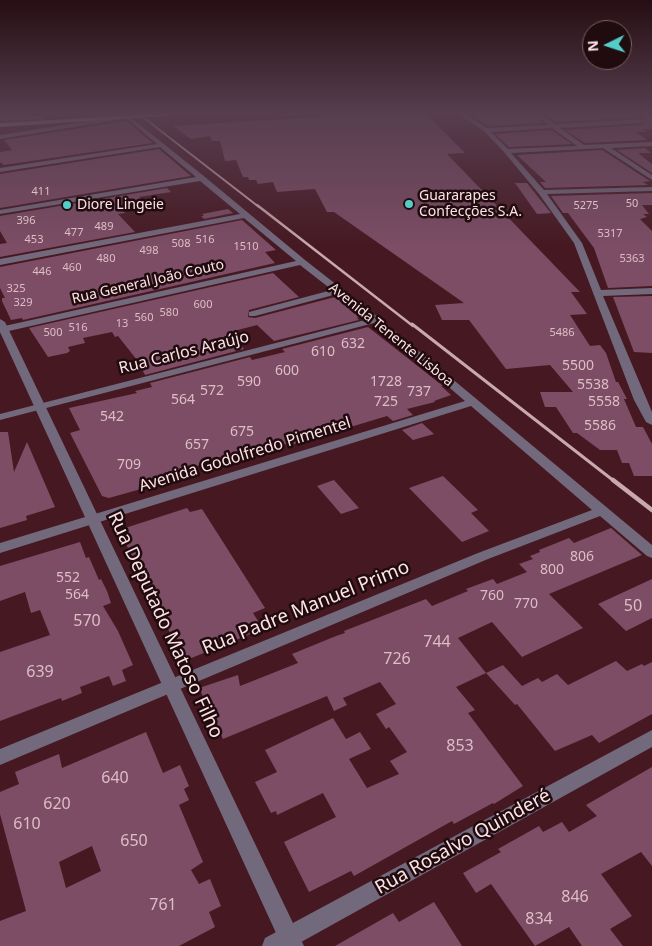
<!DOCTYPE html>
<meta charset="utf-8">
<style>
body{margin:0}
#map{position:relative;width:652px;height:946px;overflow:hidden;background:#461922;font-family:"Noto Sans",sans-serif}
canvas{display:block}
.north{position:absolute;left:582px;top:20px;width:50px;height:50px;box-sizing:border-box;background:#200b0f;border:1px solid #786165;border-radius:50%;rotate:266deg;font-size:14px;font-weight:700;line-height:20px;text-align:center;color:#fde3e6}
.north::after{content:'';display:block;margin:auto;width:18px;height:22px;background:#54cdc6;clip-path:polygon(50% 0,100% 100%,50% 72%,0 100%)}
</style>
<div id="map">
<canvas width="652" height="946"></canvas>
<div class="north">N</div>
</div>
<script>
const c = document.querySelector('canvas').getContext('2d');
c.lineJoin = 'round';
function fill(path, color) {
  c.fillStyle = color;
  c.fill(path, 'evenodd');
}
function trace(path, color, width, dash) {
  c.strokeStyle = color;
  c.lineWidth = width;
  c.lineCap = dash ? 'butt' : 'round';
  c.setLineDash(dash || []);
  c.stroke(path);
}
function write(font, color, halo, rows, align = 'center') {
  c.font = font + ' "Noto Sans",sans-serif';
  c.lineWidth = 5;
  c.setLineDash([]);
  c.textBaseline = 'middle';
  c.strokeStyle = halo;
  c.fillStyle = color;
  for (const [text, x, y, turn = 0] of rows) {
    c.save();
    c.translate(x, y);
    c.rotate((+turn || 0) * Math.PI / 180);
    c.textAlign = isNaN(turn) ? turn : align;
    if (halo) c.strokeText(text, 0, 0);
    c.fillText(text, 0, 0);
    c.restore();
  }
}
fill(new Path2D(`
 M0,114H27L44,116L43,119L0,121Z
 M367,114H426L465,153L447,154L580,292H571L587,314L570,315L590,346L600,345L606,353L616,382H618L627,399H624L636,427H643L652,444V476H634L629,463H622L617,450H600L577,433H573L556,407H545L540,392H573L550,365L506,369L469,320H442L435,305L464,303L334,212H327L315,189L277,192L273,182L258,184L256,180H249L248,177H243L236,160L225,161L220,141H212L210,136L191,139L173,126Z
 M470,114H532L543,123L488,126Z
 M545,114H652V129H642L646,132H636L647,140L585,143L565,130L642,125L647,120L642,117L556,122Z
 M126,121L153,143L4,165L0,162V152L12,150L4,140Z
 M551,130L572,144L509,147L495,134Z
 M645,148L651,153H638L652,164V173L617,150Z
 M159,149L191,176L0,208V174Z
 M602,150L650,181L643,182L648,185L545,188L540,182H546L517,155Z
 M515,183H527L551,213L537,214Z
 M167,188L171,192L139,197L144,201L120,206L125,213L118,214L135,232L0,257V244L7,243L0,231V216Z
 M652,193V205H642L649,214H643L647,217L640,219L652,231V286L608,288L594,248L568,213H563L551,196Z
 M228,209L233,213L204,219L201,216H204L202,214Z
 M242,220L276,250L265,252L275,263L23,320L22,318L11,320L2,301V298H5L0,288V267Z
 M273,273L299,297L249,310L248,317L255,318L335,297L359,317L357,318L359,320L274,341L257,325L230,332L244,349L145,375L137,360L118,336L115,337L112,332L83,338L85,343L68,347L70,351L67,353L48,357L29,328Z
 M652,296V353L634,352L613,297Z
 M368,327L443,386H441L451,395L434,401L435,402L407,409L413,415L393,421L387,416L294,444L293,442L209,469L207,463L176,472L180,478L109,498L102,496L70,433L80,430L69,408L137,393L135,391L152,387L150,383L250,357L252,360L285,352L282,349Z
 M422,423L434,434L413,440L402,430Z
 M0,432H8L14,472L27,442L55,507L26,516L27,520L0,528Z
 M443,476L478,510L471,513L489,531L462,542L409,488Z
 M334,480L359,508L341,514L317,486Z
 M187,508L190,512L202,509L265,608L253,613L263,629L184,661L119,530Z
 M611,528L642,555L549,594L583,628L522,657L492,622L458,638L486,673L456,687L475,710L468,713L523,786L494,804L493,803L454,824L452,821L354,876L351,871L309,892L284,842L336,817L323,793L277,815L276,811L271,813L255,782L277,772L265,750L333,718L346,739L360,732L371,749L349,759L367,788L399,774L390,761L407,752L389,727L386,729L376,714L396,704L380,682L343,698L347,705L334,711L327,696L223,739L199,688L238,675L240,686L298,663L292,654L336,636L345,633L344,631L426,599L432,606L468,591L466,589L493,579L497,584L527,572L519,564L533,559L530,556L540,552L539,550L569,538L574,543Z
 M80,542L86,558L89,557L99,580L101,579L107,591L111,603L103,606L118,631L133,665L122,670L126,681L113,686L109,676L80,687L82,693L62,701L61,698L0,721V652L50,635L40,610L31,613L25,592L0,601V566Z
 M652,579V618L626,631L598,604Z
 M616,661L627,671L642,664L644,666L652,662V714L599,743L592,735L555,751L517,704L515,705L486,673L503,665L522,686L538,678L542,682L557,674L568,685Z
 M146,732L163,773L180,765L189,786L184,789L189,800L179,805L203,862L191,870L199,884L210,879L221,906L209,912L215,927L179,946H0V921L26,911L0,814V792L19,784L15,772L59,754L62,768ZM92,846L101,871L66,888L59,862Z
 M652,767V866L641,852L601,874L632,916L610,929L623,946H582L569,927L535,946L491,884L476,893L463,873L501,852L498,849L539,826L543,832L562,822L569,832L597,816L586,805Z
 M434,902L462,946H335L393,913L399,922Z`), '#7c4d64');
fill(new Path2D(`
 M458,114H466L487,128L548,125L534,114H541L555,124L642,119L645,121L642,123L560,128L584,145L652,142V146L611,148L652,175V180L603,148L511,153L544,190L652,187V191L547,194L582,243L601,290L652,288V294L603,296L652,412V425L646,422L634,400L574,243L539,194L504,152L484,131ZM552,128L577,146L508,149L491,132Z
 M121,116L123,119L0,139V135Z
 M129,116L205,177L305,260L379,318L652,545V558L647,556L600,516L488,559L0,765V749L478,553L592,510L471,406L0,553V543L465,401L374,323L0,420V414L369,319L337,294L255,316H249V312L332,290L300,265L0,333V327L296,261L244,218L0,265V259L240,214L200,181L0,214V210L196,177L160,147L0,172V168L157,144L127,119Z
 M652,730V747L294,946H262L265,938Z`), '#73697c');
fill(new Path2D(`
 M0,319L5,322L304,946H282L0,332Z`), '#73697c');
fill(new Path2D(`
 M152,114H193L0,127V123Z`), '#bda8cf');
trace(new Path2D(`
 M139,114L259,207`), '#c9a9ae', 2);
trace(new Path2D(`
 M257,205L413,326`), '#c9a9ae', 2.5);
trace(new Path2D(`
 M412,324L614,481`), '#c9a9ae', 3);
trace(new Path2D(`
 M613,480L652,510`), '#c9a9ae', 4.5);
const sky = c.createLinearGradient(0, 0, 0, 247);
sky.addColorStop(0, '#260e13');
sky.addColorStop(0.46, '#573e4f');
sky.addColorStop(1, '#573e4f00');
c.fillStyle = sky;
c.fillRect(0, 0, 652, 247);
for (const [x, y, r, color] of [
 [409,204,5,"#54cdc6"],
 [67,205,5,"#54cdc6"]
]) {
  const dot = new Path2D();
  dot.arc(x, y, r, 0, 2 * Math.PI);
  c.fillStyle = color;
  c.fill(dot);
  trace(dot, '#200b0f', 2);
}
write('11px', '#ddbec6', null, [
 ["411",41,192],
 ["50",632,204],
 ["5275",586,206],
 ["396",26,221],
 ["489",104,227],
 ["477",74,233],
 ["5317",610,234],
 ["453",34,240],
 ["516",205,240],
 ["508",181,244],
 ["1510",246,247],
 ["498",149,251],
 ["480",106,259],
 ["5363",632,259],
 ["460",72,268],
 ["446",42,272],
 ["325",16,289],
 ["329",23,303],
 ["600",203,305],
 ["580",169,313],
 ["560",144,318],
 ["13",122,324],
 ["516",78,328],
 ["500",53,333],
 ["5486",562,333]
]);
write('14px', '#fde3e6', '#200b0f', [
 ["Guararapes",419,196],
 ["Confecções S.A.",419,212],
 ["Diore Lingeie",77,205]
], 'left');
write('14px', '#fde3e6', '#200b0f', [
 ["Rua General João Couto",148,282,-13],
 ["Avenida Tenente Lisboa",391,335,39]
]);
write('14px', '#ddbec6', null, [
 ["632",353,344],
 ["610",323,352],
 ["5500",578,366],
 ["600",287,371],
 ["590",249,382],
 ["1728",386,382],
 ["5538",593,385],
 ["572",212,391],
 ["737",419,392],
 ["564",183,400],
 ["725",386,402],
 ["5558",604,402],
 ["542",112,417],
 ["5586",600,426],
 ["675",242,432],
 ["657",197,445],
 ["709",129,465],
 ["806",582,557],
 ["800",552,570],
 ["552",68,578],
 ["564",77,595],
 ["760",492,596],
 ["770",526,604]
]);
write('16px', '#fde3e6', '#200b0f', [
 ["Rua Carlos Araújo",184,353,-14],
 ["Avenida Godolfredo Pimentel",245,455,-17]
]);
write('16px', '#ddbec6', null, [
 ["50",633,606],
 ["570",87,621],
 ["744",437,642],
 ["726",397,659],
 ["639",40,672],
 ["853",460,746],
 ["640",115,778],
 ["620",57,804],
 ["610",27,824],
 ["650",134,841],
 ["846",575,897],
 ["761",163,905],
 ["834",539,919]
]);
write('19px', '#fde3e6', '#200b0f', [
 ["Rua Padre Manuel Primo",306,608,-22],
 ["Rua Deputado Matoso Filho",165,625,65],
 ["Rua Rosalvo Quinderé",463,842,-29]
]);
</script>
